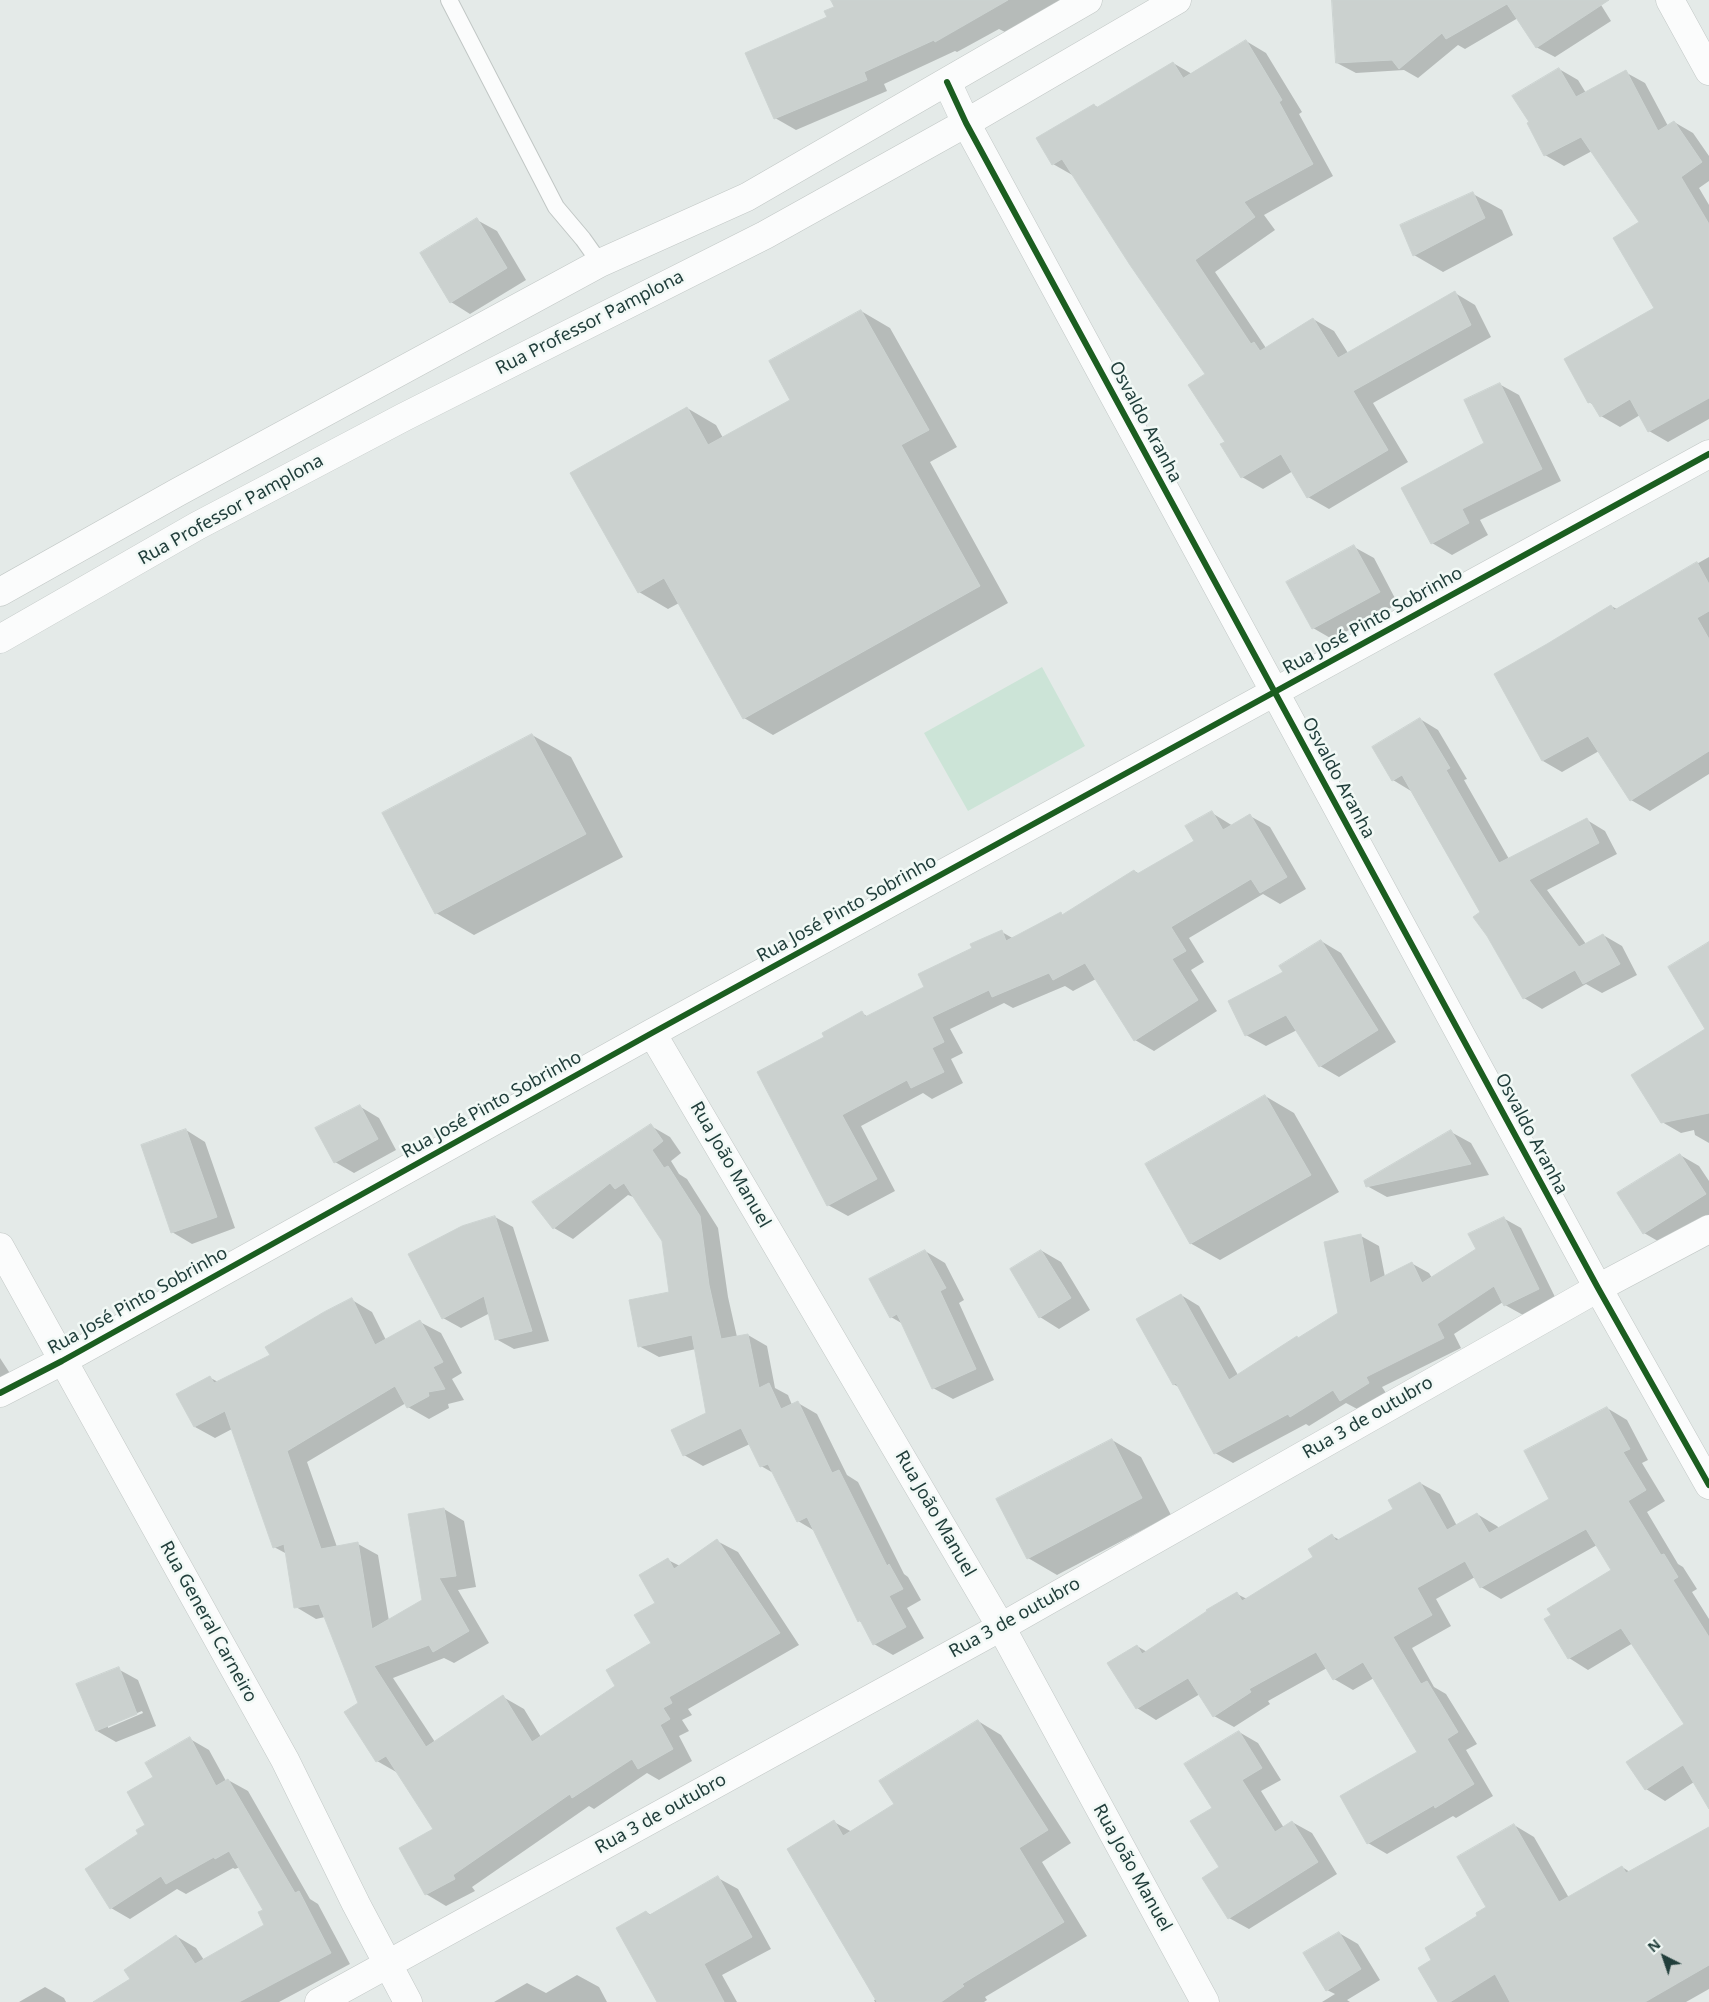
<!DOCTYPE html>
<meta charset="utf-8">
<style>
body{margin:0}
#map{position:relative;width:1709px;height:2002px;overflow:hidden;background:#e4eae8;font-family:"Noto Sans",sans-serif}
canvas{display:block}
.north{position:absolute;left:1639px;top:1932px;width:50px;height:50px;-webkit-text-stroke:4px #f2f9f6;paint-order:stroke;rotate:319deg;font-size:14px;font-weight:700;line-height:20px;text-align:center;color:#213e3b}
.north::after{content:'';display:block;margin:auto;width:18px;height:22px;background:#213e3b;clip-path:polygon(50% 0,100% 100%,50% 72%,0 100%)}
</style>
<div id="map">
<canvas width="1709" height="2002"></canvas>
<div class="north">N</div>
</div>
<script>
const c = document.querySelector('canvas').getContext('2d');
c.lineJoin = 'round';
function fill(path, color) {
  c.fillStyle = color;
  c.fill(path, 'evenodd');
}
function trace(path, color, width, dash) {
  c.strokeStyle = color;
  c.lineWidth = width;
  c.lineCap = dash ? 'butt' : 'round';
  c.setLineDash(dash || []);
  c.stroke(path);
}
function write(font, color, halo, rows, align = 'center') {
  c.font = font + ' "Noto Sans",sans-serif';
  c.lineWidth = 5;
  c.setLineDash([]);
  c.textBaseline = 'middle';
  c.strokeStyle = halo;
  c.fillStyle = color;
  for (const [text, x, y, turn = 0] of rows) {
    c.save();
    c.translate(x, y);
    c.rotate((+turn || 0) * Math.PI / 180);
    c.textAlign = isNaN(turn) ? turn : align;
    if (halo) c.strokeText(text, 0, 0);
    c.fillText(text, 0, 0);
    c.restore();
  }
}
fill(new Path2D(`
 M1042,667L1085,746L968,811L924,733Z`), '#cce4d7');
fill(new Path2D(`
 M832,0H1060L1034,16L1011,35L999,29L957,52L955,51L884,84L887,91L796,130L775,118L747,53L829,18L835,7Z
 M1333,0H1598L1611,21L1555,57L1536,47L1518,18L1465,49L1458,45L1418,78L1404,70L1356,73L1337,63Z
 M1246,41L1266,53L1302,112L1299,114L1333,176L1264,215L1275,230L1215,272L1266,348L1313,319L1334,331L1348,353L1455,293L1475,305L1491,337L1373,403L1408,462L1329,509L1308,497L1293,471L1263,489L1242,477L1227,442L1207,374L1074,176L1053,164L1094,105L1099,108L1173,63L1192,74Z
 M1559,69L1578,80L1586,93L1625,72L1645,83L1668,126L1674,122L1693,133L1709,156V181L1699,188L1709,205V419L1668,442L1649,431L1640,415L1620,427L1601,416L1595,406L1589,402L1656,309L1641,223L1592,151L1564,166L1545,155Z
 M1473,194L1502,210L1513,235L1443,272L1414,255Z
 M477,220L497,231L526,280L470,314L451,302Z
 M861,311L890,328L957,447L930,462L1008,603L773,735L744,718L679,603L668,609L639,592L687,408L716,425L723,438L792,400Z
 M1499,384L1519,395L1561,481L1480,520L1488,535L1452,555L1432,543L1402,488L1486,443Z
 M1354,547L1374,558L1398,604L1332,639L1313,628Z
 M1709,557V774L1650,811L1631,800L1599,751L1562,772L1543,761L1548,645L1611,606L1617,609Z
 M1420,719L1438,730L1467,779L1464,780L1509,859L1587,820L1605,831L1617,854L1547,890L1586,944L1603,935L1622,946L1637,975L1602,993L1586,984L1542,1009L1524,998L1481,913L1411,791L1393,780Z
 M532,735L571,757L623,857L474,935L436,913Z
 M1212,813L1233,826L1250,816L1270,827L1306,889L1280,904L1263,894L1189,938L1204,962L1191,970L1217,1011L1154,1051L1135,1040L1096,979L1073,991L1065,986L1013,1008L1004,1003L950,1029L963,1053L951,1059L963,1083L932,1099L923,1093L861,1126L895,1191L848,1216L828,1205L826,1037L862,1013L868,1017L926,987L973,948L1002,932L1014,939L1061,914L1064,916L1134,871L1140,874L1196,841Z
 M1321,941L1341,953L1396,1042L1339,1077L1320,1066L1297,1030L1266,1046L1246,1035L1285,973Z
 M1709,946V1143L1695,1135L1694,1130L1681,1133L1662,1122L1706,1029Z
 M1265,1096L1294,1113L1339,1192L1220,1260L1190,1243Z
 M359,1106L379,1118L396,1150L354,1173L335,1162Z
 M651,1126L670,1137L681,1153L671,1161L679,1174L687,1179L718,1228L728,1297L737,1337L748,1335L767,1346L775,1388L788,1395L792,1405L798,1403L817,1414L847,1475L858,1482L904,1574L908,1577L921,1600L907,1608L924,1638L893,1655L874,1644L863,1623L859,1621L815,1531L798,1521L775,1474L761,1466L750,1444L703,1466L684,1455L707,1414L696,1349L659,1357L639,1346L671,1293L663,1241L636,1198L628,1195L573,1239L554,1228Z
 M186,1130L205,1142L235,1228L192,1244L172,1232Z
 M1451,1132L1471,1143L1489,1175L1387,1197L1367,1186Z
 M1680,1155L1699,1166L1709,1181V1215L1663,1244L1644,1233Z
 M495,1217L513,1227L549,1341L514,1349L496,1339L490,1313L461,1328L443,1318Z
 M1503,1218L1521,1228L1556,1299L1523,1315L1505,1305L1503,1302L1454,1334L1461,1348L1382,1387L1386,1393L1359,1410L1346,1403L1309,1426L1306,1424L1233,1463L1215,1453L1179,1387L1173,1384L1181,1295L1199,1306L1238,1375L1340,1314L1361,1236L1379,1246L1385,1277L1411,1263L1429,1273L1432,1278L1478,1249Z
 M925,1251L945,1263L964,1300L959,1303L994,1380L953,1399L933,1388L903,1324L891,1317Z
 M1042,1251L1061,1262L1090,1310L1059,1329L1040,1317Z
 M352,1300L372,1312L386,1340L420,1322L441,1333L462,1373L452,1379L464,1400L448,1404L449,1408L429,1419L408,1407L406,1403L307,1462L337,1547L358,1544L378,1555L389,1621L424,1601L444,1509L464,1521L476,1587L458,1590L489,1643L454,1663L444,1658L393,1678L435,1742L503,1697L524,1709L541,1737L617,1686L652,1644L656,1604L668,1560L680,1566L717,1541L738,1552L799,1645L688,1709L692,1715L682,1720L689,1731L679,1736L692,1761L659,1780L647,1773L594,1809L589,1806L472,1887L475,1891L446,1906L426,1894L435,1830L398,1773L377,1761L359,1704L325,1617L316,1619L296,1607L287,1554L274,1547L232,1429L215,1438L195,1427L209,1377L218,1382L272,1355Z
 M0,1358L11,1375L0,1381Z
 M1607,1408L1627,1420L1648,1460L1642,1463L1665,1501L1647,1512L1678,1564L1683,1567L1697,1589L1692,1592L1709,1619V1806L1694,1782L1665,1801L1646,1789L1686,1724L1633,1643L1588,1670L1569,1658L1612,1570L1597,1545L1501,1599L1481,1587L1475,1577L1436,1599L1451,1626L1412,1648L1434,1687L1446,1694L1477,1744L1466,1750L1493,1796L1456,1818L1453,1816L1387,1854L1368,1843L1418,1752L1374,1678L1353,1690L1334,1679L1327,1668L1268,1701L1270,1704L1234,1727L1214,1716L1200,1694L1156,1720L1137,1708V1646L1147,1652L1237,1594L1247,1599L1315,1558L1332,1536L1340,1540L1395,1510L1420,1483L1440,1494L1457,1526L1477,1514L1497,1526L1499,1528L1551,1499Z
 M1112,1440L1141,1457L1171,1515L1057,1575L1028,1558Z
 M118,1669L138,1680L156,1726L116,1742L97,1731ZM142,1711L143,1713L108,1728V1725Z
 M978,1721L1001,1735L1071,1843L1042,1862L1087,1936L985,1997L987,2000L984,2002H875L874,2000L877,1999L834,1822L852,1832L896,1805Z
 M1239,1732L1258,1743L1281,1780L1261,1791L1284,1828L1292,1822L1312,1833L1337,1874L1249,1929L1229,1918L1213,1808Z
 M190,1739L209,1750L226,1781L228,1780L248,1791L310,1899L318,1904L350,1964L279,2002H96L131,1979L176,1936L196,1948L204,1960L266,1925L265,1910L240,1867L235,1869L233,1868L186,1894L177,1889L130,1919L111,1908L140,1835L147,1826L155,1777Z
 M1514,1825L1534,1837L1569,1898L1622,1867L1630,1872L1709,1852V1989L1686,2002H1439L1433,1960L1488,1908Z
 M718,1878L738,1889L771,1949L722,1975L737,2002H669L646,1912L651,1915Z
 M1339,1933L1358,1944L1380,1980L1347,2000L1350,2002H1322L1335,1994L1327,1990Z
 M577,1975L599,1987L607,2002H494L527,1983L546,1993Z
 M45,1987L64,1998L66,2002H19Z`), '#0003');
const building = new Path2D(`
 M831,0H1008L935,42L934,40L864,72L867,80L774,119L745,53L827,17L824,11L834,7Z
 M1332,0H1609L1536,48L1507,4L1446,39L1442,33L1399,69L1392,60L1336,63Z
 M1246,40L1282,100L1279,102L1313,164L1244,202L1255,217L1195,260L1251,344L1254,342L1260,351L1313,318L1338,358L1455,291L1471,325L1353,391L1388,450L1307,498L1281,454L1241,478L1220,444L1225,442L1188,385L1205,374L1130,265L1062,159L1052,165L1036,138L1094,104L1096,108L1173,62L1183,78Z
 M1559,68L1576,97L1626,70L1658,131L1674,121L1702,162L1681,177L1709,224V398L1648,432L1630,399L1600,417L1591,402L1588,403L1564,359L1654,308L1613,238L1639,222L1581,137L1544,156L1527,123L1529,122L1512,96Z
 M1473,192L1485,218L1413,256L1400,225Z
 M477,218L507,268L450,303L420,253Z
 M861,310L929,430L901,445L980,586L743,719L664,578L638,593L570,473L687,407L708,445L790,400L769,361Z
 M1500,383L1542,469L1462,509L1469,523L1431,544L1401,488L1484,443L1464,400Z
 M1354,545L1380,592L1312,629L1286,582Z
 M1697,562L1709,584V611L1697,618L1709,639V751L1630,801L1588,736L1542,761L1494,674L1547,644L1611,605L1614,610Z
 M1420,718L1450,768L1446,770L1499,863L1587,818L1599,843L1529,880L1579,947L1603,934L1620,964L1583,984L1575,970L1523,999L1487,936L1473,917L1480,912L1402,775L1392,781L1372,747Z
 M532,734L586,834L435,914L382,813Z
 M1212,811L1223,830L1250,814L1287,877L1260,893L1251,879L1171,927L1186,951L1172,959L1198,1000L1134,1041L1085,963L1053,980L1049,973L992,997L989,990L932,1017L944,1042L932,1048L944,1072L911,1088L907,1080L842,1115L877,1179L827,1206L757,1072L824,1037L822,1033L862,1011L865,1017L924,987L918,974L972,948L970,944L1002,930L1006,941L1061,912L1062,915L1134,870L1137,874L1194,841L1185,826Z
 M1321,940L1378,1030L1319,1067L1286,1015L1245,1036L1228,1001L1283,972L1279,966Z
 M1709,942V1113L1661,1123L1631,1075L1705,1029L1668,967Z
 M1265,1095L1311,1175L1190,1244L1145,1164Z
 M360,1105L378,1139L334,1163L315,1128Z
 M651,1124L663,1141L652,1150L664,1168L668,1166L700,1216L709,1285L721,1339L748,1334L759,1388L769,1383L781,1409L798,1401L832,1473L839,1470L887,1566L889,1564L903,1589L889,1596L906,1627L873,1645L860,1620L858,1622L807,1517L797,1522L768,1464L760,1467L741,1428L683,1456L671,1430L706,1413L692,1335L638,1347L629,1300L669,1292L662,1241L624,1183L615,1189L610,1183L553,1229L532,1202Z
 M186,1129L217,1217L171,1233L141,1145Z
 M1451,1130L1471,1164L1366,1187L1364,1181Z
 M1680,1154L1706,1194L1643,1234L1617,1193Z
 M495,1216L532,1331L495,1340L484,1296L442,1319L408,1254L462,1226Z
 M1504,1217L1539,1289L1504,1306L1494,1286L1437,1324L1444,1338L1366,1377L1369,1383L1340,1401L1333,1390L1290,1417L1288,1414L1214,1454L1176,1383L1173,1385L1136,1319L1181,1294L1229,1380L1297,1336L1298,1338L1338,1313L1324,1242L1361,1234L1370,1283L1412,1262L1422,1283L1476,1249L1468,1234Z
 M925,1250L946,1288L940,1291L976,1369L932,1389L897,1314L890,1318L869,1279Z
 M1041,1250L1071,1298L1039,1318L1010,1269Z
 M352,1298L375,1345L420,1320L443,1362L433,1367L445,1389L428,1392L429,1396L407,1408L395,1386L287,1451L321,1549L358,1542L372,1629L422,1600L408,1514L444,1508L456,1576L439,1578L469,1631L433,1652L429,1645L374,1666L426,1747L503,1695L532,1742L615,1686L606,1670L651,1643L634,1615L655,1603L639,1575L668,1558L674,1569L717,1539L780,1633L669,1697L672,1703L663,1708L670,1719L660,1725L673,1749L638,1769L632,1759L572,1798L570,1794L453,1875L455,1879L425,1895L399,1848L433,1829L386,1756L376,1762L344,1712L358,1703L319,1604L294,1608L284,1544L273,1548L225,1411L194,1427L176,1394L210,1376L214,1383L270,1355L265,1347L324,1312Z
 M1607,1407L1630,1449L1623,1452L1646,1490L1628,1501L1661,1555L1664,1554L1678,1577L1673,1580L1709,1637V1809L1683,1765L1645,1790L1626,1762L1684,1724L1621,1628L1568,1659L1544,1619L1551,1615L1547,1609L1611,1570L1586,1529L1480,1588L1465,1561L1417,1588L1432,1615L1393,1637L1421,1684L1427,1681L1458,1732L1447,1739L1474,1784L1435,1808L1434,1805L1367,1844L1340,1796L1417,1752L1363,1662L1333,1680L1316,1652L1249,1689L1251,1692L1213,1717L1188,1678L1136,1709L1107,1663L1137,1645L1142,1654L1207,1611L1206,1610L1237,1592L1242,1601L1313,1557L1308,1549L1332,1534L1336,1541L1393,1509L1388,1500L1420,1482L1447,1530L1477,1513L1489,1533L1549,1499L1524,1451Z
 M1112,1439L1142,1498L1027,1559L996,1499Z
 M119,1667L137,1714L96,1731L76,1684Z
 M978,1720L1048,1830L1019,1848L1064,1922L962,1984L964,1986L941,2002H877L787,1849L834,1820L843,1836L894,1804L879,1781Z
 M1239,1731L1262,1768L1242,1780L1275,1832L1292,1821L1318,1862L1228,1919L1202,1878L1219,1867L1190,1821L1212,1808L1184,1764Z
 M190,1737L216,1786L228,1779L295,1893L299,1891L331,1953L239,2002H93L130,1979L124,1970L176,1935L195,1964L264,1925L258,1912L263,1910L229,1851L215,1859L214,1857L166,1884L161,1876L110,1909L85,1869L138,1834L136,1830L145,1825L127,1792L153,1777L145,1763Z
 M1514,1824L1559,1902L1622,1866L1626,1873L1709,1827V1965L1645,2002H1510L1495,1974L1450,2002H1438L1418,1968L1431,1960L1425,1948L1477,1916L1476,1913L1486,1907L1457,1857Z
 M718,1876L752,1937L704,1964L724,2002H657L616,1928L646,1911L649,1915Z
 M1339,1932L1361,1969L1326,1991L1303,1953Z`);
fill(building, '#cbd1cf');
trace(building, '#ccd3d1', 1);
const lane = new Path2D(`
 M449,0L556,207L583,239L600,263`);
const street = new Path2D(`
 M1670,0L1709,71
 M947,82L966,123L1598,1288L1709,1485
 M0,592L178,492L600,263L747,197L1088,0
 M0,639L197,526L404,417L765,235L966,123L1177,0
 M652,1033L1001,1627L1205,2002
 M0,1247L285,1760L356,1904L408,2002
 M0,1393L62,1361L652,1033L1709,454
 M319,2002L1001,1627L1598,1288L1709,1229`);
trace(lane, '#c1c7c5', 18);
trace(street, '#c1c7c5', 29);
trace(lane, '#fbfcfc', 16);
trace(street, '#fbfcfc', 28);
trace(new Path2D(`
 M947,82L966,123L1598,1288L1709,1485
 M0,1393L62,1361L652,1033L1709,454`), '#1b5e20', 6);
write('18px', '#213e3b', '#f2f9f6', [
 ["Rua Professor Pamplona",590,323,-27],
 ["Osvaldo Aranha",1145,422,62],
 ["Rua Professor Pamplona",231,510,-29],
 ["Rua José Pinto Sobrinho",1373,621,-29],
 ["Osvaldo Aranha",1338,778,62],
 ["Rua José Pinto Sobrinho",847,909,-29],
 ["Rua José Pinto Sobrinho",492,1105,-29],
 ["Osvaldo Aranha",1531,1134,62],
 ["Rua João Manuel",730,1165,60],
 ["Rua José Pinto Sobrinho",138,1301,-29],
 ["Rua 3 de outubro",1368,1418,-30],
 ["Rua João Manuel",935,1514,60],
 ["Rua 3 de outubro",1015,1618,-29],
 ["Rua General Carneiro",208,1622,61],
 ["Rua 3 de outubro",661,1814,-29],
 ["Rua João Manuel",1132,1868,61]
]);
</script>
